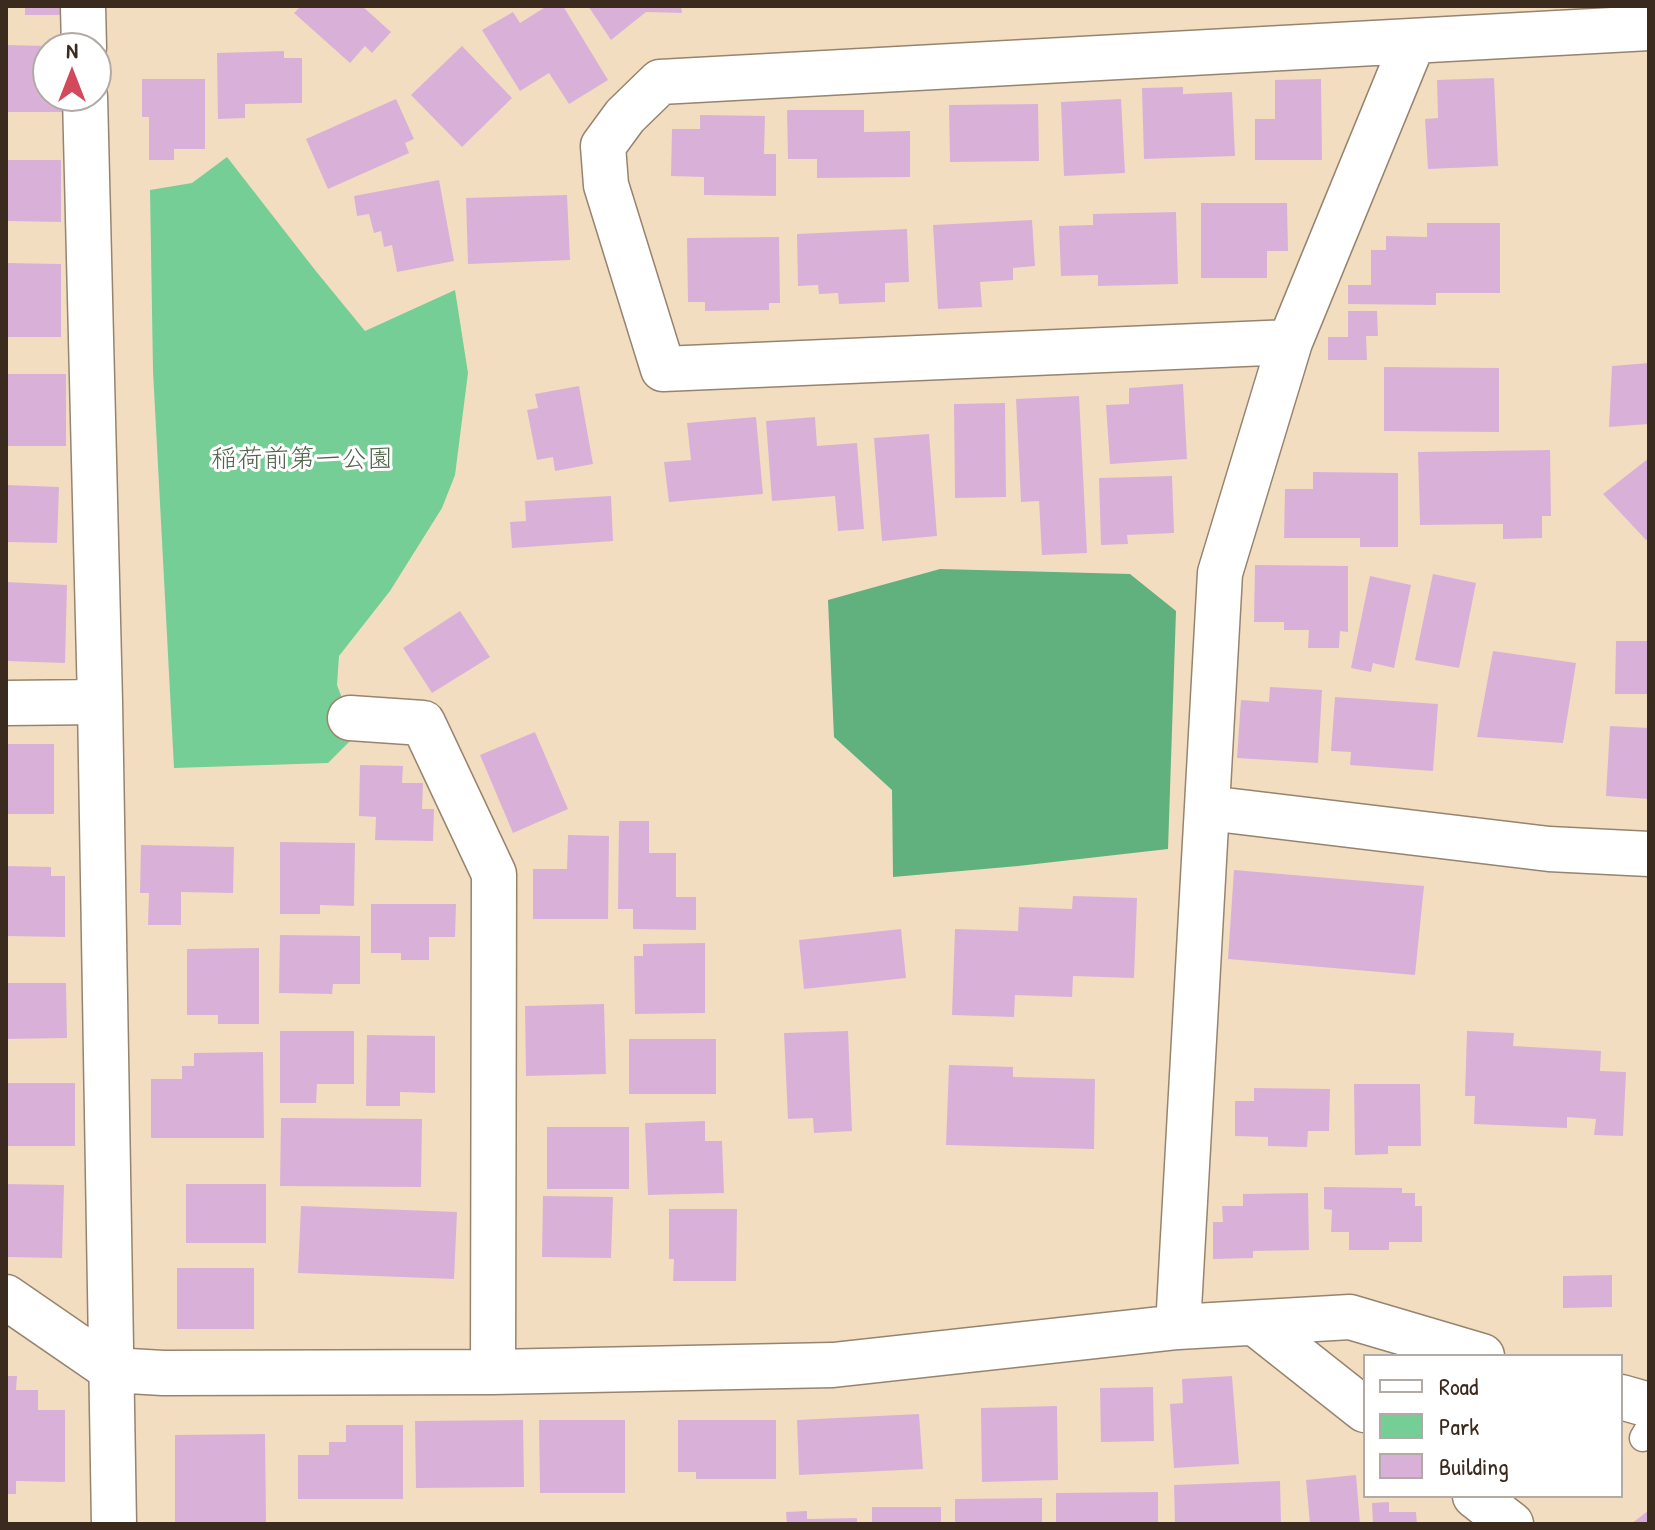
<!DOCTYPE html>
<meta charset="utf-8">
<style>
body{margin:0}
#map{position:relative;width:1655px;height:1530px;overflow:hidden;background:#f3ddc0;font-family:"Patrick Hand",sans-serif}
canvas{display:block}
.frame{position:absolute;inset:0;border:8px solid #3b2a1e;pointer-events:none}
.legend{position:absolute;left:1363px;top:1354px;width:260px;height:144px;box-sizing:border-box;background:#fff;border:2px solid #b1aaa5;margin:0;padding:10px 14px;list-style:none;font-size:24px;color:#3b2a1e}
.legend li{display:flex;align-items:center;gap:16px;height:40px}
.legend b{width:40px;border:2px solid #b1aaa5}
.north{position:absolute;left:32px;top:32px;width:80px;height:80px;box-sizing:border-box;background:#fff;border:2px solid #b1aaa5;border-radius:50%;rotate:0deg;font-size:22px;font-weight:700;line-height:32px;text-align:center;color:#3b2a1e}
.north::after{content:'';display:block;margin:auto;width:28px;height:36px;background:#d1495b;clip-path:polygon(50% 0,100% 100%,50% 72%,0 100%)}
</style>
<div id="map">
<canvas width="1655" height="1530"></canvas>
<div class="frame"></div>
<ul class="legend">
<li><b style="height:10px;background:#fff"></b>Road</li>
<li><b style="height:22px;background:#75ce95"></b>Park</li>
<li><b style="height:22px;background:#d9b1d8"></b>Building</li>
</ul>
<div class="north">N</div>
</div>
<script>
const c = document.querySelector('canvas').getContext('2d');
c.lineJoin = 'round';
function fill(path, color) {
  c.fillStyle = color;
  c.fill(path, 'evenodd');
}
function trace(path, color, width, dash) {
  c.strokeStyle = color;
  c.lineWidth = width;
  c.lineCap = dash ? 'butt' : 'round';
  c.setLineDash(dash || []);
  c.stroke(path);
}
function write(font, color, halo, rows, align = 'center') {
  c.font = font + ' "Patrick Hand","Klee One",sans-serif';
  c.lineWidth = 6;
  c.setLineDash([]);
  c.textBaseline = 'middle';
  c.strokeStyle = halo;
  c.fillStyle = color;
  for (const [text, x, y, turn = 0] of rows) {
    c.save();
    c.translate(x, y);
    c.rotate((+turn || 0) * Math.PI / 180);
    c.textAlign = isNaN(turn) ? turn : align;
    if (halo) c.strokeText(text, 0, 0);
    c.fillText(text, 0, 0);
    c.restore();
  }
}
fill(new Path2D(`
 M227,157L315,270L365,331L455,290L468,373L455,475L442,508L390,591L339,656L337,685L356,735L328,763L174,768L153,371L150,190L192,183Z`), '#75ce95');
fill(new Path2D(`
 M940,569L1130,574L1176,611L1168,849L1018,866L893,877L892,790L834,737L828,600Z`), '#60b17e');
fill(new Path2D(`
 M25,6H61V15H25Z
 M301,6H362L391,32L372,53L365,46L350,63L294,13Z
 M547,6H563L608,80L569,104L549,73L520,91L482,30L513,12L520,23Z
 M588,6H681L682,13L646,12L611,40Z
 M6,45L48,46V96H65V112H6Z
 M462,46L512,98L462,147L411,95Z
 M284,51V58H302V103L245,104V118L218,119L217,53Z
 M1494,78L1498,166L1428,169L1425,119L1438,118L1437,80Z
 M142,79H205V149H174V160H149V117H142Z
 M1321,79L1322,160H1255V119H1275V80Z
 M1183,87V94L1232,92L1235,156L1144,159L1142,88Z
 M396,99L414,139L405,143L409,153L328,189L306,139Z
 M1121,99L1125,173L1064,176L1061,102Z
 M1038,104L1039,161L950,162L949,105Z
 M787,110H864V132L910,131V177L817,178V159H788Z
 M700,115L765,116L764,154H776V196L704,195V177L671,176L672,129H700Z
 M6,160H61V222L6,221Z
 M439,180L454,261L397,272L392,245L384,247L381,231L374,233L369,214L357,216L354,196Z
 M567,195L570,260L468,264L466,198Z
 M1201,203H1287L1288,251H1267V278H1201Z
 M1176,212L1178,284L1098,286V275L1061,276L1059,226L1093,225V214Z
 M1032,220L1035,266L1013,268V280L980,282L982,307L938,309L933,225Z
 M1427,223H1500V293H1436V305L1348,304V285H1371V250H1386V236L1427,237Z
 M907,229L909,282L885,283V302L839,304L838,293L819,294L818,285L798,286L797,234Z
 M779,237L780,303H769V310L705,311V302H688L687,238Z
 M6,263L61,264V337H6Z
 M1348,311H1377L1378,336H1366L1367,360H1328V337H1348Z
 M1649,363V424L1609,427L1612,366Z
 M1384,367L1499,368V432L1384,431Z
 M6,374H66V446H6Z
 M1183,384L1187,459L1110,464L1106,405L1129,404V388Z
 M579,386L593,464L555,471L553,457L537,460L527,410L538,408L535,394Z
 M1079,396L1087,553L1042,555L1039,501L1021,502L1016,399Z
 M1005,403L1006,497L955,498L954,404Z
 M756,417L763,494L669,502L664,462L691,460L687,423Z
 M815,417L817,446L857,443L864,529L838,531L835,496L772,501L766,421Z
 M929,434L937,536L882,541L874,438Z
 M1550,450L1551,516H1542V538L1503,539V524L1420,525L1418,452Z
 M1649,458V538L1646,540L1603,494Z
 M1313,472L1398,473V547H1360V538H1284L1285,489H1313Z
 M1172,476L1174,533L1127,535L1128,544L1101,545L1099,478Z
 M6,485L59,487L57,543L6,542Z
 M611,496L613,541L512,548L510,522L526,521L525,501Z
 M1255,565L1348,566V632L1340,631L1339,648H1308L1309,630H1284V622H1254Z
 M1433,574L1476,583L1459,668L1415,660Z
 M1370,576L1411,585L1394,668L1373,663L1371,672L1351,668Z
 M6,582L67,585L65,663L6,661Z
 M460,611L490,657L432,693L403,648Z
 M1616,641H1649V694H1615Z
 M1493,651L1576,663L1563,743L1477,737Z
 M1270,687L1322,690L1318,763L1237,758L1241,700L1269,702Z
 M1335,697L1438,704L1433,771L1350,765L1351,752L1331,751Z
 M1610,726L1649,728V799L1606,796Z
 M535,732L568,809L513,833L480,755Z
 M6,744H54V814H6Z
 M360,765L403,766L402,783H423L422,809H434L433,841L375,840L376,817L359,816Z
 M619,821H649V853H676V897H696V930L633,929V909H618Z
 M568,835L609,836L608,919H533V869H567Z
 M280,842L355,843L354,906L320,905V914H280Z
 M141,845L234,847L233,893L181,892V925H148L149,893H140Z
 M6,866L51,867V876H65V937L6,936Z
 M1234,870L1424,886L1415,975L1228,959Z
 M1073,896L1137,898L1134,978L1073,976L1072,997L1015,995L1014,1017L952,1015L955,929L1018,931L1019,907L1072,909Z
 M371,904H456L455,937H429V960H401V953H371Z
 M901,929L906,978L804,989L799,940Z
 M280,935L360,936V984H333L332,994L279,993Z
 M705,943V1013L635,1014L634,956H643V944Z
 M259,948V1024H218V1015H187V949Z
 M6,983H66L67,1038L6,1039Z
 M604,1004L606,1074L526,1076L525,1006Z
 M280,1031H354V1084H317L316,1103H280Z
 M848,1031L852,1131L814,1133L813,1118L788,1119L784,1033Z
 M1467,1031L1514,1033L1513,1046L1601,1051L1600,1071L1626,1072L1623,1136L1594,1135L1596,1119L1567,1117V1128L1474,1124L1475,1096H1465Z
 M367,1035L435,1036V1093L400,1092V1106H366Z
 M629,1039H716V1094H629Z
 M263,1052L264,1138H151V1079H182V1066H194V1053Z
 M949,1065L1013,1067V1077L1095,1079L1094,1149L946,1145Z
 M6,1083H75V1146H6Z
 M1354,1084H1420L1421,1146H1388V1154L1355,1155Z
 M1254,1088L1330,1089L1329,1131H1308L1307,1147L1268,1146V1137L1235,1136V1101H1254Z
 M281,1118L422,1119L421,1187L280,1186Z
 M705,1121V1141H722L724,1193L648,1195L645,1123Z
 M547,1127H629V1189H547Z
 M6,1184L64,1185L62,1258L7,1257Z
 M186,1184H266V1243H186Z
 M1324,1187L1402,1188V1193H1415V1206H1422V1242H1389V1250H1349V1232H1331L1332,1210L1324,1209Z
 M1308,1193L1309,1250L1253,1251V1258L1213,1259V1222H1223L1222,1206H1243V1194Z
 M543,1196L613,1197L611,1258L542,1257Z
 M301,1206L457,1212L454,1279L298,1273Z
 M669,1209H737L736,1281H673L674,1259H669Z
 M177,1268H254V1329H177Z
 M1612,1275V1307L1563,1308V1276Z
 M6,1376H17L16,1390H38V1410H65V1482L16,1481V1494H6Z
 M1232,1376L1239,1464L1174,1468L1170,1404L1183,1403L1182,1379Z
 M1153,1387L1154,1441L1101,1442L1100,1388Z
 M1057,1406L1058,1480L982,1482L981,1408Z
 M919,1414L923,1469L799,1475L797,1420Z
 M523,1420L524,1487L416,1488L415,1421Z
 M539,1420H625V1493H540Z
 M678,1420H776V1479H696V1472H678Z
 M346,1425H403V1499H298V1455H329V1442H346Z
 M265,1434L266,1524H175V1435Z
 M1356,1475L1360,1524H1310L1306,1480Z
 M1280,1481L1281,1524H1175L1174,1485Z
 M1158,1492V1524H1056V1493Z
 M1042,1498V1524H955V1499Z
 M1389,1502V1512H1416L1417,1524H1373L1372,1503Z
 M872,1507H941V1524H872Z
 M1649,1510V1524H1631Z
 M807,1511V1519L857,1518V1524H787L786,1512Z`), '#d9b1d8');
const lane = new Path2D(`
 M1643,1438L1649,1428`);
const street = new Path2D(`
 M83,6L84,48
 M85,96L100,702L114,1524
 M1290,342L663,369L606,185L603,146L625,116L660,82L1649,28
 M6,703L100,702
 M350,718L423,723L494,874L493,1372
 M1208,808L1549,849L1649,854
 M6,1297L112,1370L163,1373L493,1372L833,1365L1178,1327L1350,1317L1482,1356
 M1255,1323L1365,1410
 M1178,1327L1220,573L1290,342L1413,42
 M1621,1397L1649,1405
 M1475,1496L1511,1524`);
trace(lane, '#97846f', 29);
trace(street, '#97846f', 47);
trace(lane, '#fff', 26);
trace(street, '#fff', 44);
write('26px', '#4f6348', '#fff', [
 ["稲荷前第一公園",302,460]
]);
</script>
